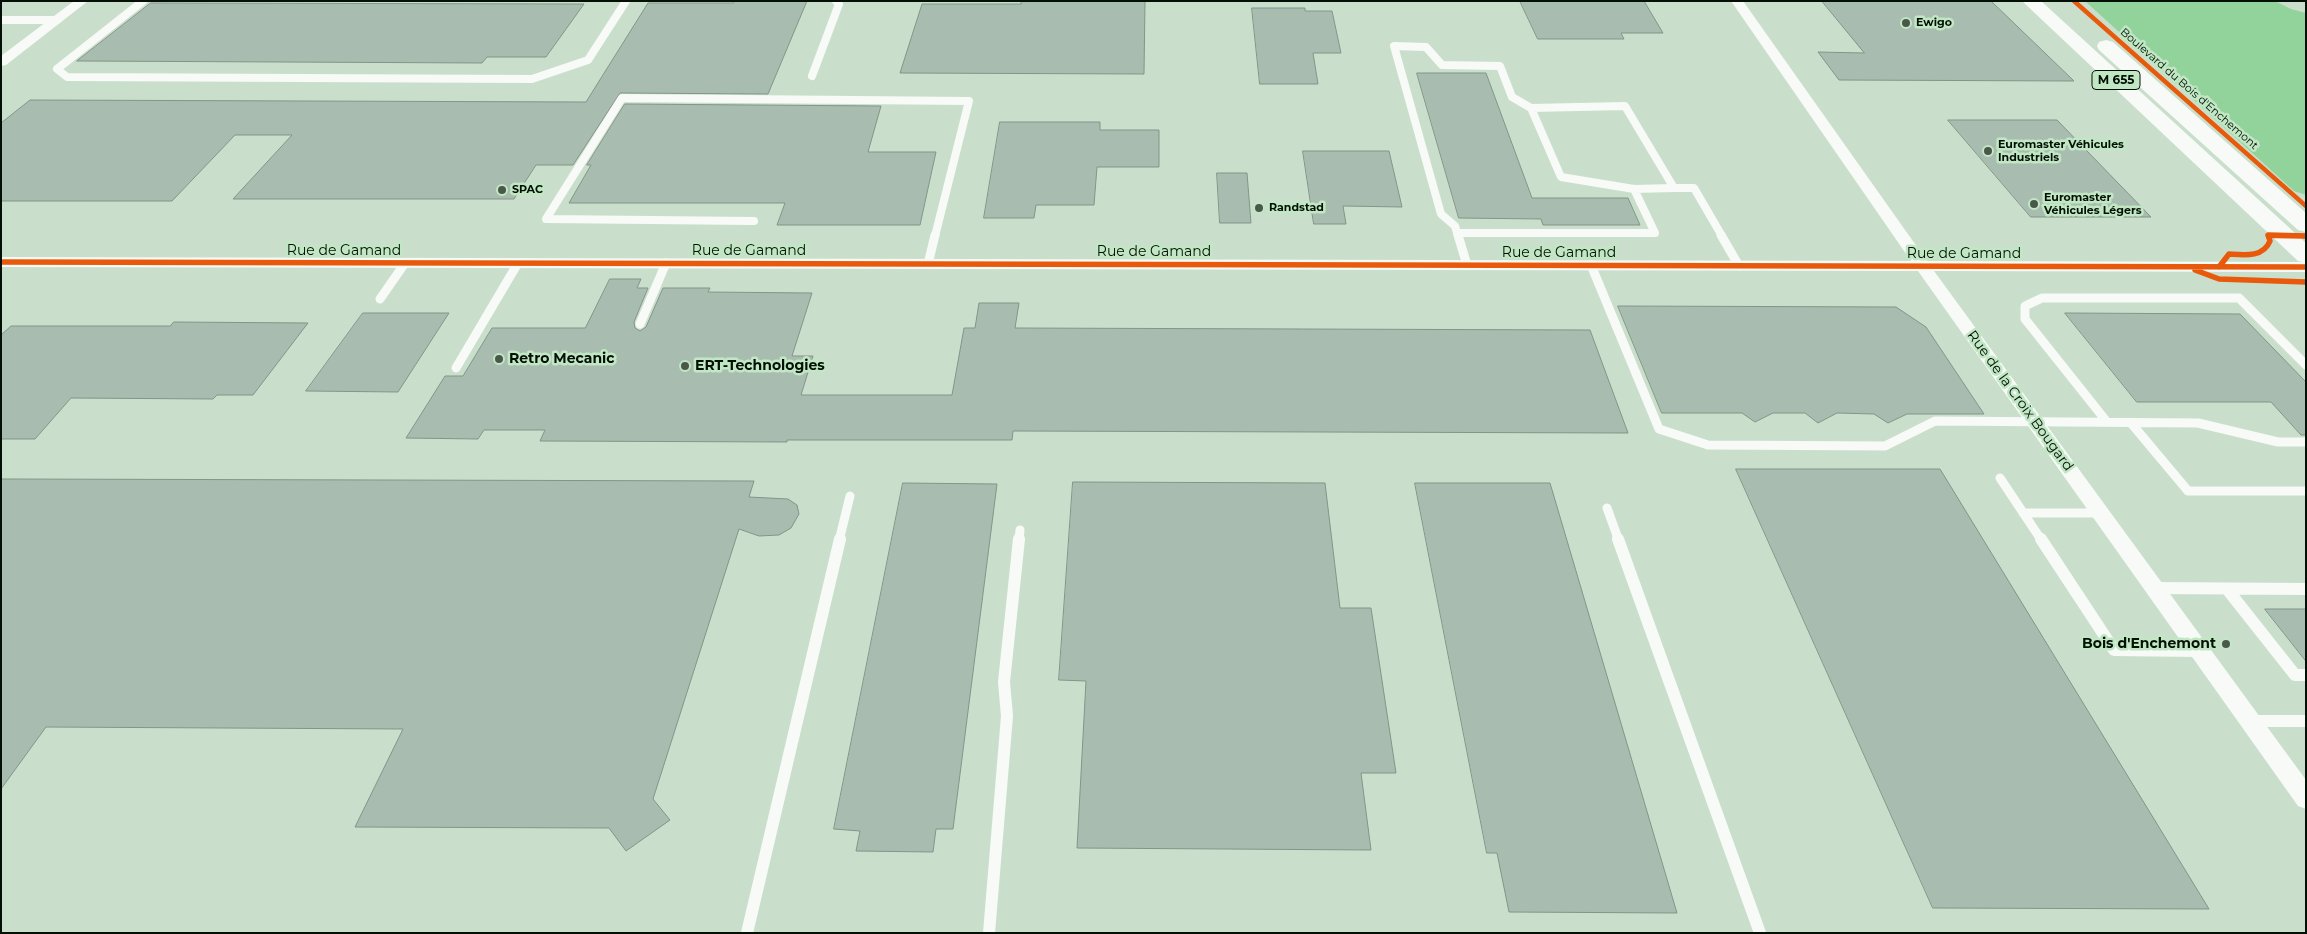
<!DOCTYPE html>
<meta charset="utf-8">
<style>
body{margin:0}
#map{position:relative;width:2307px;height:934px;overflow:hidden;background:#c9dfcb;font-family:Montserrat,sans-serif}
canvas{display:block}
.frame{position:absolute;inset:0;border:2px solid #041005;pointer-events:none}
</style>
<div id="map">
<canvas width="2307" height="934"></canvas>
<div class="frame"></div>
</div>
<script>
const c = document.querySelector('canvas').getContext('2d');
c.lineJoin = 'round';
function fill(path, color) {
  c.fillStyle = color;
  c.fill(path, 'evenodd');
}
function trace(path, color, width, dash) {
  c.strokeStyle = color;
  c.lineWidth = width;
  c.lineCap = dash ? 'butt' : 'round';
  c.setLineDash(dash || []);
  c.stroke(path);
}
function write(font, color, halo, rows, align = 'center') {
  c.font = font + ' Montserrat,sans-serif';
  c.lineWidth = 5;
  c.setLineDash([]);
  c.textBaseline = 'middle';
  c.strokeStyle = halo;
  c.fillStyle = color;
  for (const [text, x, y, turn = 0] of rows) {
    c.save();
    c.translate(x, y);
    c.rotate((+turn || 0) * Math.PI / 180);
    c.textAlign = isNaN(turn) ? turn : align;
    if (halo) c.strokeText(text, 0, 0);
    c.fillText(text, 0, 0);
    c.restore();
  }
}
fill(new Path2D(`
 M2085,1H2275L2291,9L2306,13V195L2294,191Z`), '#91d39b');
const building = new Path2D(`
 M734,1H807L768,94L620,93L573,165H536L514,199H233L292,135H235L172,201H1V123L30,100L586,102L648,3H733Z
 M1021,1H1145L1144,74L900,73L922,4H1021Z
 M1520,1H1644L1663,33H1621L1624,39H1538Z
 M1822,1H1991L2074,81L1839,80L1818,52L1864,53Z
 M151,3L584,4L546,57H487L482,63L77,61Z
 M1252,8H1305V11H1332L1341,53H1313L1318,84H1260Z
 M1417,73H1486L1532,198H1628L1640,225H1543L1541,219L1459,218Z
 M625,104L881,106L868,152H936L920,225H777L785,203H569L591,165H587Z
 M1948,120H2057L2151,217H2031Z
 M1000,122H1100V130H1159V167H1097L1094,205H1036L1034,218H984Z
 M1303,151H1389L1402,207L1343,206L1346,224H1314Z
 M1217,173H1247L1251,223H1220Z
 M610,279H641L637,288H648L634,322L635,328L640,331L646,327L663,288H710L708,292L812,293L792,356H813L801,395H952L964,328H975L979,303H1019L1015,328L1590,330L1628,433L1013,431L1012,440H787V442L540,441L545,430H484L478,439L406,438L445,376H463L492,328H585Z
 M1618,306L1896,307L1926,327L1984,414H1907L1888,423L1874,414L1837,413L1818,423L1805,413H1773L1755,422L1742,413H1662Z
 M363,313H449L398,392L306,391Z
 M2065,313L2240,314L2306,382V435H2301L2271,402H2137Z
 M174,322L308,323L253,395H217L213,399L71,398L35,439H1V335L11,326H170Z
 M1736,469H1940L2209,909L1933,908Z
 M1,479L754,481L749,497L788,499L797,505L799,514L791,528L779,535L759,536L739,529L653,799L670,820L626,851L609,828L355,827L403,729L46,727L1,789Z
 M1073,482L1325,483L1340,608H1371L1396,773H1361L1371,850L1077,848L1086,681L1059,680Z
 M903,483L997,484L953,829H936L933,852L856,851L860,831L834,829Z
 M1415,483H1550L1677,913L1509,912L1497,853H1487Z
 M2265,609H2306V661Z`);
fill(building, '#a9bcb0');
trace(building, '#829588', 1);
trace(new Path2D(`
 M143,1L57,69L67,77L532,79L588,60L626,1
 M1,20H57
 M812,76L839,4L836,1
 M1625,106L1674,188L1634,189L1561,177L1531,108Z
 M1674,188H1694L1722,236
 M754,221L546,219L622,98L969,101L935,236
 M1457,233H1655L1634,189
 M1458,236L1455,226L1441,214L1394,46L1426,47L1442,65L1500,66L1512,97L1531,108`), '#f7faf7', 8);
trace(new Path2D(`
 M1458,235L1467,265
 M1721,235L1739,266
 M928,264L935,235
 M1591,265L1659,429L1708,445L1885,446L1935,421L2198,423L2278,442H2306
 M380,299L405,263
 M640,324L666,263
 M456,368L518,263
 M2107,422L2025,319V306L2042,298H2239L2306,365
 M2131,423L2188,491H2306
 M2000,478L2042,541
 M1607,508L1619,541
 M2023,513H2101
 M839,541L850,496
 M1019,541L1020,530`), '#f7faf7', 9);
trace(new Path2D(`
 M1618,539L1760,933
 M2041,539L2114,650L2200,651
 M2155,588L2306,589
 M2227,589L2295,675H2306
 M2249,721H2306
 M747,933L840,539
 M989,933L1007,716L1004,682L1019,539`), '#f7faf7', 12);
fill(new Path2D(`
 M74,1H88L6,65L1,66V56Z
 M1731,1H1743L1927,261L2306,262V272L1934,271L2306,780V809L2298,806L1918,271L1,267V257L1911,261Z`), '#f7faf7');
fill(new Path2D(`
 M2022,1H2041L2306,243V263L2298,261Z
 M2106,40L2113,42L2306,213V232L2298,230L2099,50L2097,46L2099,42Z`), '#f7faf7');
trace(new Path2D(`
 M2074,1L2306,206
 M2268,236H2306`), '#e8590c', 4.5);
trace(new Path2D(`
 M1,262L2306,267
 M2219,267L2229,254C2244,255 2263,258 2270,241L2268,235L2306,236
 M2195,270L2219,279L2306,282`), '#e8590c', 5.5);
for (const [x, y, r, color] of [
 [1906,23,5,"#49584a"],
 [1988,151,5,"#49584a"],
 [502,190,5,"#49584a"],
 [2034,204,5,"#49584a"],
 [1259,208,5,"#49584a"],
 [499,359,5,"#49584a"],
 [685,366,5,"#49584a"],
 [2226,644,5,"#49584a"]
]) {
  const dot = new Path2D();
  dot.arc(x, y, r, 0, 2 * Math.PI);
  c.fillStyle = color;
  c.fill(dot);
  trace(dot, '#c1e7c4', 2);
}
write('bold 11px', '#041005', '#c1e7c4', [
 ["Ewigo",1916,23],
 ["Euromaster Véhicules",1998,145],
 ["Industriels",1998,158],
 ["SPAC",512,190],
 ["Euromaster",2044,198],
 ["Véhicules Légers",2044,211],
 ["Randstad",1269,208]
], 'left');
write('11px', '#041005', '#c1e7c4', [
 ["Boulevard du Bois d'Enchemont",2189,89,41]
]);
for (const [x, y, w] of [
 [2116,80,48]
]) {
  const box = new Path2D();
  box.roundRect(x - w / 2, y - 9.5, w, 19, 4);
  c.fillStyle = '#c1e7c4';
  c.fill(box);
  trace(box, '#041005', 1);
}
write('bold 12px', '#041005', null, [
 ["M 655",2116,80]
]);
write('14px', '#041005', '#c1e7c4', [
 ["Rue de Gamand",344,251],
 ["Rue de Gamand",749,251],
 ["Rue de Gamand",1154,252],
 ["Rue de Gamand",1559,253],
 ["Rue de Gamand",1964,254],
 ["Rue de la Croix Bougard",2020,401,54]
]);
write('bold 14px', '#041005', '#c1e7c4', [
 ["Retro Mecanic",509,359],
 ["ERT-Technologies",695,366],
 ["Bois d'Enchemont",2216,644,"right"]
], 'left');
</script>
